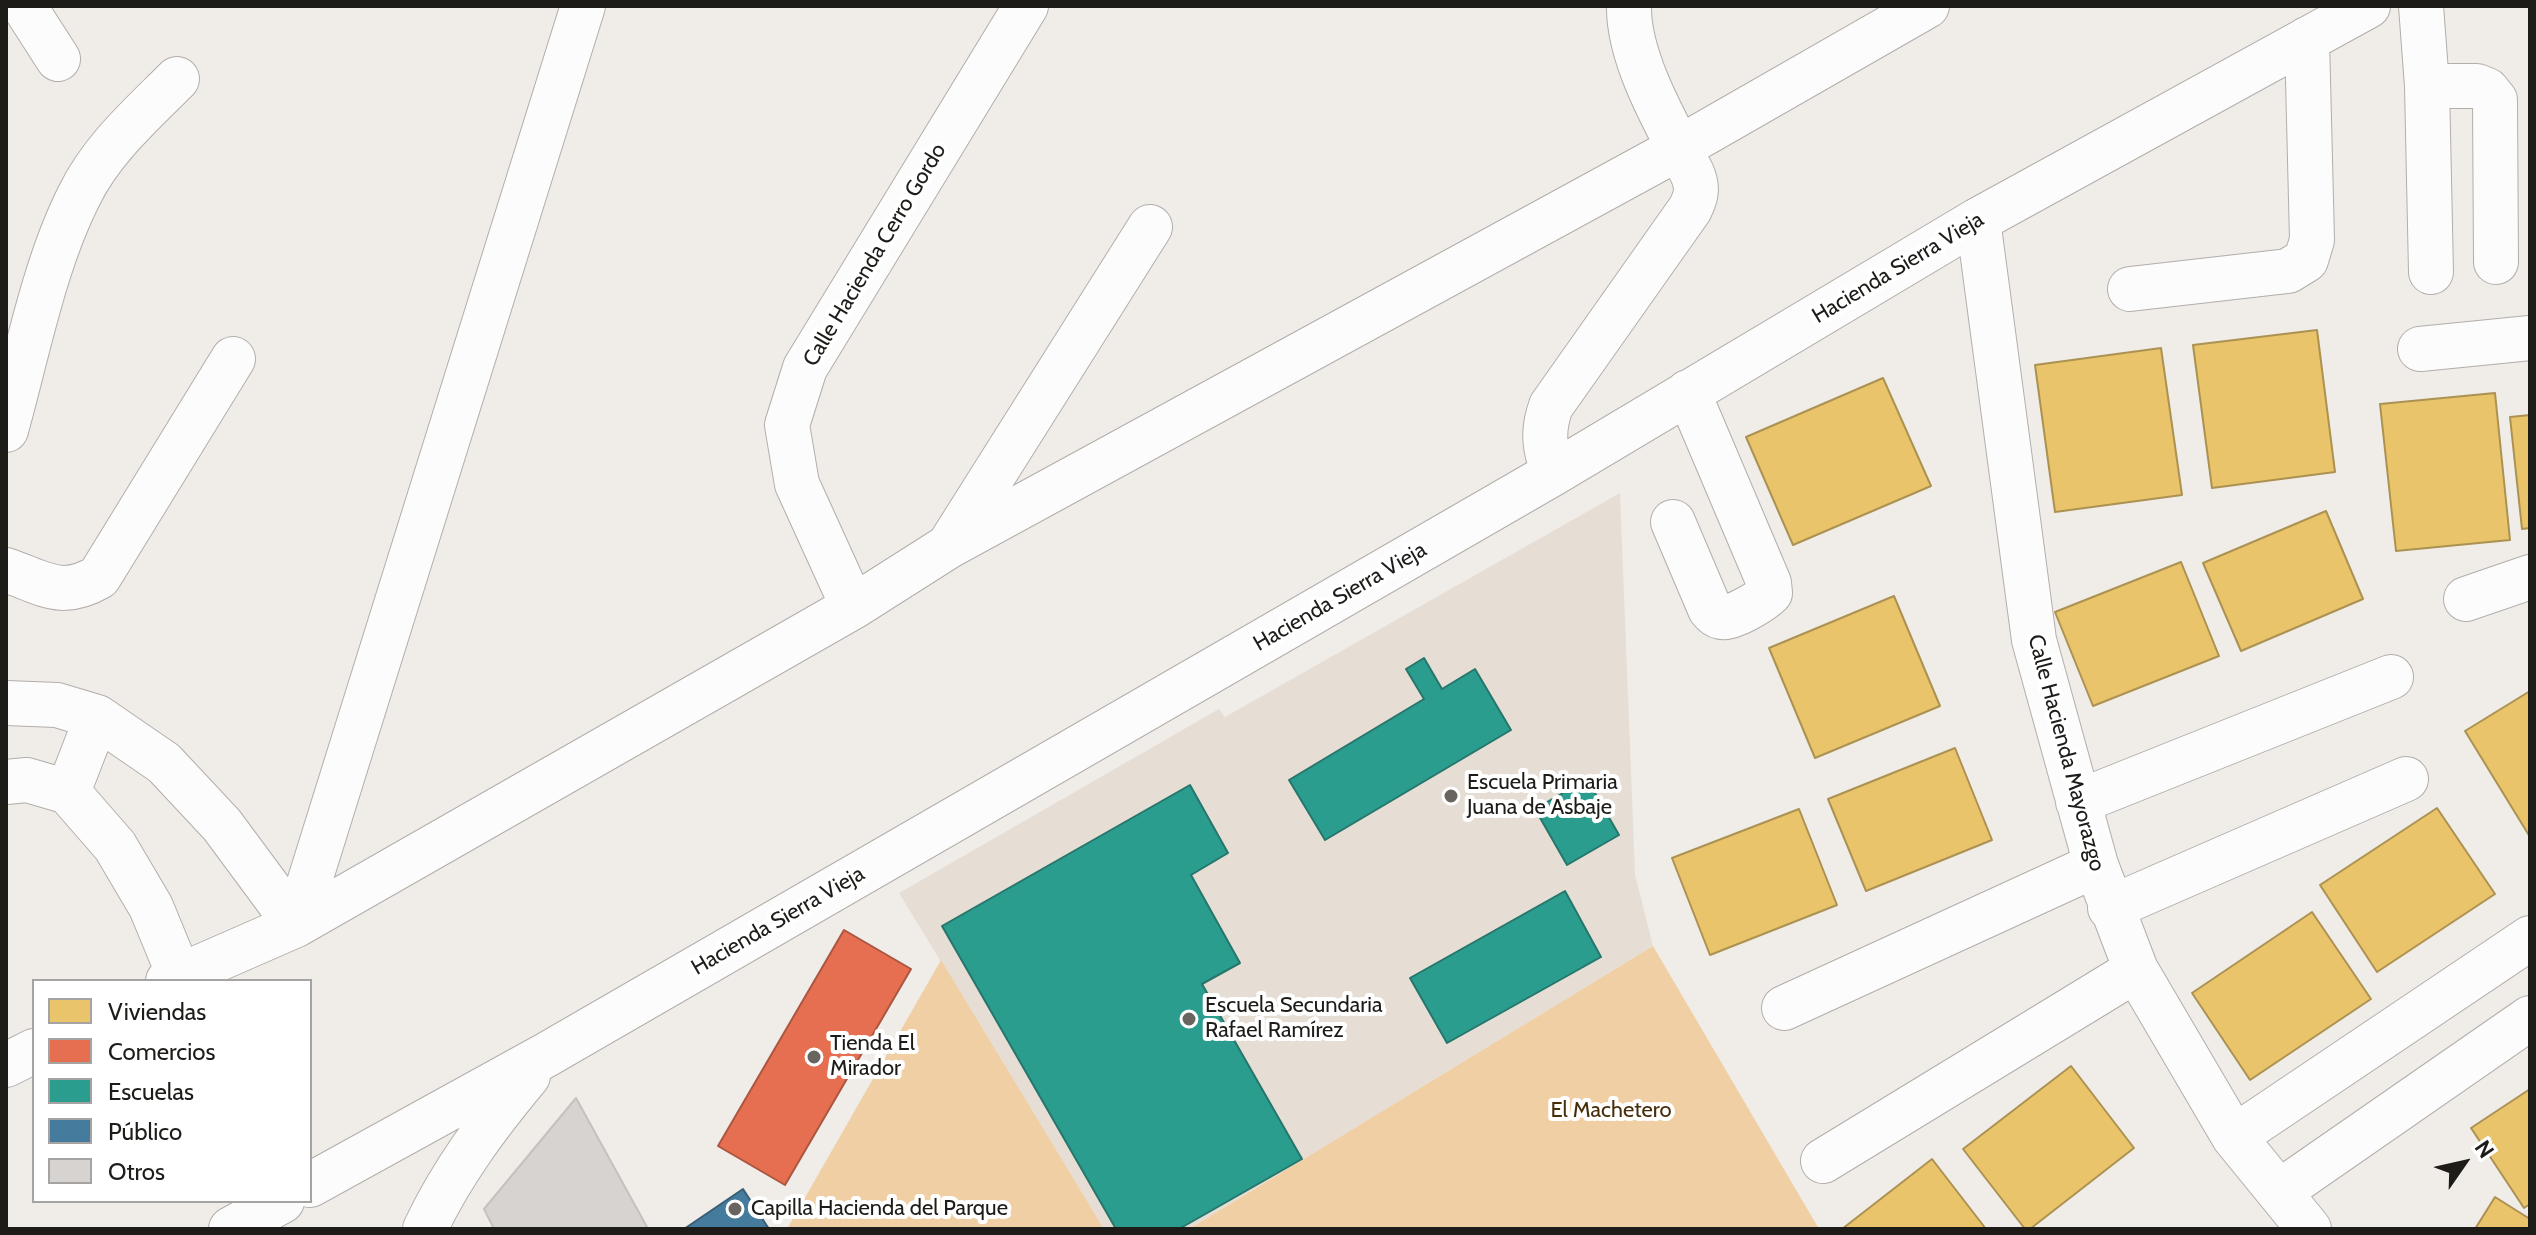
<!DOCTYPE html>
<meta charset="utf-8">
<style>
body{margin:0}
#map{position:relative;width:2536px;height:1235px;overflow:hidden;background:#f0ece8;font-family:Cabin,sans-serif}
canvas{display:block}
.frame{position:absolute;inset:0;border:8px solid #1e1c19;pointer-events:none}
.legend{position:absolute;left:32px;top:979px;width:280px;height:224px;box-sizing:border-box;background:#fff;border:2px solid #a5a4a3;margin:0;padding:10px 14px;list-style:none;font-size:24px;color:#1e1c19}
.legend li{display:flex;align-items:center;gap:16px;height:40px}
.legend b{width:40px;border:2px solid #a5a4a3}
.north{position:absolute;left:2424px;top:1123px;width:80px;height:80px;-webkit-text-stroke:6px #fff;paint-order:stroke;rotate:56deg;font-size:22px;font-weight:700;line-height:32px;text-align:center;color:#1e1c19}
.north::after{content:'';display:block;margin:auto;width:28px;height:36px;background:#1e1c19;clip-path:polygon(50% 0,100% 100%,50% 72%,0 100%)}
</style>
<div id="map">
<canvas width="2536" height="1235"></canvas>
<div class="frame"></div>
<ul class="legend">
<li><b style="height:22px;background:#e9c46a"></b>Viviendas</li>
<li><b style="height:22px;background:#e76f51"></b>Comercios</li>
<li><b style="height:22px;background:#2a9d8f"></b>Escuelas</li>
<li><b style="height:22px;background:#457b9d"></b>Público</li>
<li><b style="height:22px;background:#d6d3d0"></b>Otros</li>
</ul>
<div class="north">N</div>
</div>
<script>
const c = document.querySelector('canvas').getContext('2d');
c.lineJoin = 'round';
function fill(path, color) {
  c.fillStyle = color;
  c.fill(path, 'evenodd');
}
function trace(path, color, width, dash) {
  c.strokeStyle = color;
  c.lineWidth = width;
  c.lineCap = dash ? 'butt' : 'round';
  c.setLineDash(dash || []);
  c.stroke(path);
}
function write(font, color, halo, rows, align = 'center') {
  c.font = font + ' Cabin,sans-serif';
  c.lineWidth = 8;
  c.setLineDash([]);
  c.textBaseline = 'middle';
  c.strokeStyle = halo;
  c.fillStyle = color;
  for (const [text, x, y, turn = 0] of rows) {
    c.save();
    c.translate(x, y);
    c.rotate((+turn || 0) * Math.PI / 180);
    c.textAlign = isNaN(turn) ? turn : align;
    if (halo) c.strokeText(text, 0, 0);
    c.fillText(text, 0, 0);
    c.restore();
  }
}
fill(new Path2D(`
 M1620,493L1635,874L1653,946L1189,1229H1104L899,893L1219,709L1225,717Z`), '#e6ded5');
fill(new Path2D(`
 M1653,946L1819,1229H1189Z
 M941,960L1104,1229H787Z`), '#f0cfa5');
const homes = new Path2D(`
 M2317,330L2335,472L2212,488L2193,345Z
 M2161,348L2182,495L2055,512L2035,365Z
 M1883,378L1931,486L1793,545L1746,437Z
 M2495,393L2510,540L2396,551L2380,404Z
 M2530,415V528L2522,529L2510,417Z
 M2326,511L2363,599L2241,651L2203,563Z
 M2181,562L2219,656L2093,706L2055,612Z
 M1894,596L1940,706L1815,758L1769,648Z
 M2530,691V837L2465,731Z
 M1955,748L1992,840L1866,891L1828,799Z
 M2437,808L2495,894L2377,972L2320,885Z
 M1799,809L1837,905L1710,955L1672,858Z
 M2312,912L2371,999L2250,1080L2192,993Z
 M2071,1066L2134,1148L2030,1229H2025L1963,1149Z
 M2530,1089V1204L2524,1208L2471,1128Z
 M1932,1159L1986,1229H1842Z
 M2495,1197L2530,1219V1229H2475Z`);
fill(homes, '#e9c46a');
trace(homes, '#ac9252', 2);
const shops = new Path2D(`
 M844,930L911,969L785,1185L718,1146Z`);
fill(shops, '#e76f51');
trace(shops, '#ab5640', 2);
const schools = new Path2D(`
 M1424,658L1442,689L1475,669L1511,730L1325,840L1289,780L1424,699L1406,669Z
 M1587,779L1619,835L1567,865L1535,809Z
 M1190,785L1228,853L1191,875L1240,963L1202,984L1302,1159L1179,1229H1116L942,926Z
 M1565,891L1601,957L1447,1043L1410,978Z`);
fill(schools, '#2a9d8f');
trace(schools, '#26766c', 2);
const public = new Path2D(`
 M743,1189L769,1229H684Z`);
fill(public, '#457b9d');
trace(public, '#395e75', 2);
const building = new Path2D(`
 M576,1098L647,1227L643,1229H494L484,1209Z`);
fill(building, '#d6d3d0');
trace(building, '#c4c1be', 2);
const minor = new Path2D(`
 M24,6L58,59
 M2421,6L2427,86
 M1978,220L2034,640L2096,865L2136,970L2234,1137L2309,1229
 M2431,272L2427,86H2477L2487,90L2495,100L2496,262
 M2130,289L2288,271L2306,260L2312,240L2307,39
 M2420,349L2530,338
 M6,430C27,355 44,265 79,196C101,150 141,115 177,79
 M1554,473C1544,449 1542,431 1551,406L1690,209C1697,195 1698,187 1692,173C1667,125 1628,59 1629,6
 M1673,522L1710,609C1713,613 1716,616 1721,617C1731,620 1762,601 1770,593L1769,583L1688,392
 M950,544L1150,227
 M6,570C44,583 61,599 99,577L233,359
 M2466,599L2530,577
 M853,607L797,484L787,425L805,368L1026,6
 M6,703L57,705L97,717L164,763L222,825L296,925
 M6,782L27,780L68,792L115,846L151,907L179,975
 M68,792L97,717
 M2078,802L2391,677
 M2110,908L2406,779
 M296,925L583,6
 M168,981L296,925L853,607L949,546L1679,148L1927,6
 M1784,1008L2096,865
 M6,1065L34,1051
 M2234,1137L2530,938
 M1823,1161L2136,970
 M310,1185L546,1055L1554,473L1978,220L2368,6
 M2279,1192L2530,1018
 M231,1229L282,1201
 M425,1229C452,1172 488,1124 528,1076`);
trace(minor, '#b1aeab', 46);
trace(minor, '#fdfcfc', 44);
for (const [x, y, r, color] of [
 [1451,796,8,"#686561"],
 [1189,1019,8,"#686561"],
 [814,1057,8,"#686561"],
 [735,1209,8,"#686561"]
]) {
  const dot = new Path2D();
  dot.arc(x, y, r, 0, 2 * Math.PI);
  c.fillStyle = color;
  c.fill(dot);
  trace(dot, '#fff', 3);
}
write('22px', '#1e1c19', '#fff', [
 ["Calle Hacienda Cerro Gordo",875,255,-59],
 ["Hacienda Sierra Vieja",1898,268,-31],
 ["Hacienda Sierra Vieja",1340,597,-30],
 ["Calle Hacienda Mayorazgo",2066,753,75],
 ["Hacienda Sierra Vieja",778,921,-30]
]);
write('22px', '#1e1c19', '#fff', [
 ["Escuela Primaria",1467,783],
 ["Juana de Asbaje",1467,808],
 ["Escuela Secundaria",1205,1006],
 ["Rafael Ramírez",1205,1031],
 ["Tienda El",830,1044],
 ["Mirador",830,1069],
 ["Capilla Hacienda del Parque",751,1209]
], 'left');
write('22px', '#462e0b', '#fff', [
 ["El Machetero",1611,1111]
]);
</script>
